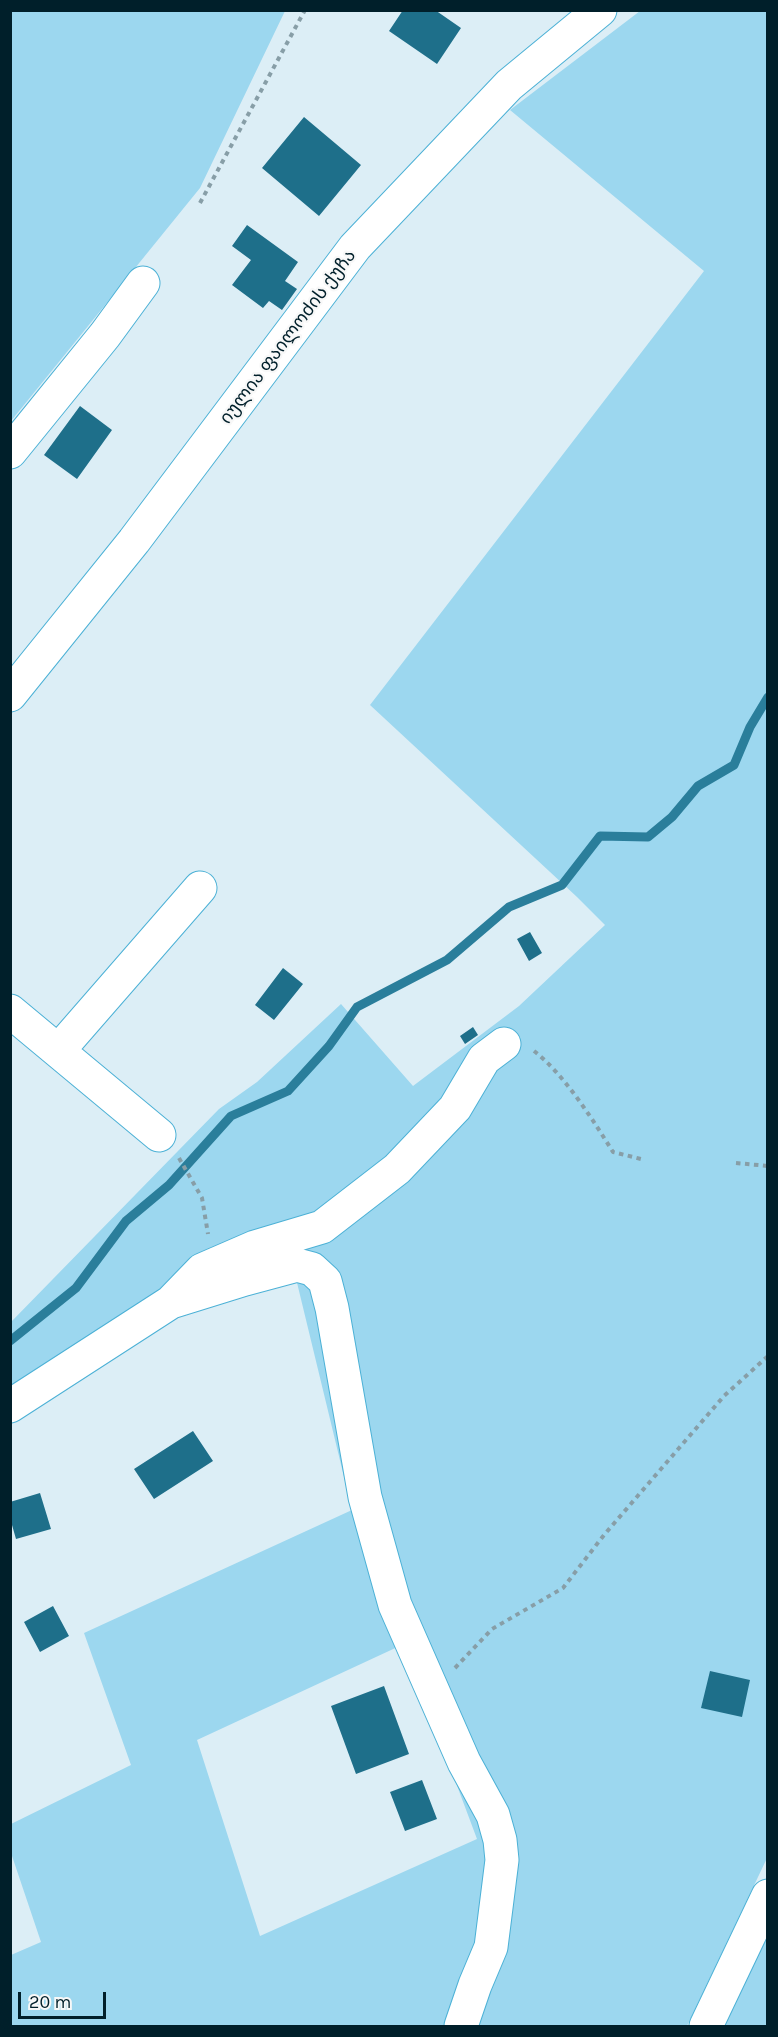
<!DOCTYPE html>
<meta charset="utf-8">
<style>
body{margin:0}
#map{position:relative;width:778px;height:2037px;overflow:hidden;background:#dceef6;font-family:Karla,sans-serif}
canvas{display:block}
.frame{position:absolute;inset:0;border:12px solid #001f2a;pointer-events:none}
.scale{position:absolute;left:18px;top:1992px;width:88px;height:27px;box-sizing:border-box;border:3px solid #001f2a;border-top:0;padding-left:8px;font-size:18px;line-height:21px;white-space:nowrap;color:#001f2a;-webkit-text-stroke:4px #f8f8f8;paint-order:stroke}
</style>
<div id="map">
<canvas width="778" height="2037"></canvas>
<div class="frame"></div>
<div class="scale">20 m</div>
</div>
<script>
const c = document.querySelector('canvas').getContext('2d');
c.lineJoin = 'round';
function fill(path, color) {
  c.fillStyle = color;
  c.fill(path, 'evenodd');
}
function trace(path, color, width, dash) {
  c.strokeStyle = color;
  c.lineWidth = width;
  c.lineCap = dash ? 'butt' : 'round';
  c.setLineDash(dash || []);
  c.stroke(path);
}
function write(font, color, halo, rows, align = 'center') {
  c.font = font + ' Karla,"Noto Sans Georgian",sans-serif';
  c.lineWidth = 4.5;
  c.setLineDash([]);
  c.textBaseline = 'middle';
  c.strokeStyle = halo;
  c.fillStyle = color;
  for (const [text, x, y, turn = 0] of rows) {
    c.save();
    c.translate(x, y);
    c.rotate((+turn || 0) * Math.PI / 180);
    c.textAlign = isNaN(turn) ? turn : align;
    if (halo) c.strokeText(text, 0, 0);
    c.fillText(text, 0, 0);
    c.restore();
  }
}
fill(new Path2D(`
 M10,11H285L200,188L11,421Z
 M640,11H767L768,1856L687,2026H11V1955L41,1942L11,1853V1824L131,1765L84,1633L352,1510L292,1262L11,1390V1322L219,1109L257,1082L341,1004L413,1086L519,1006L605,925L577,897L370,705L704,271L510,110ZM404,1644L477,1839L260,1936L197,1740Z
 M767,1931V2026H723Z`), '#9cd7ef');
trace(new Path2D(`
 M10,1341L76,1288L126,1221L169,1185L231,1116L288,1091L329,1046L357,1007L447,960L509,907L562,885L600,836L648,837L672,817L698,786L734,765L750,727L768,697`), '#2a7e9b', 9);
fill(new Path2D(`
 M403,10H435L461,28L437,64L389,31Z
 M304,117L361,165L319,216L262,168Z
 M247,225L298,262L285,281L297,289L282,310L269,301L263,308L232,285L251,260L232,246Z
 M80,406L112,430L77,479L44,455Z
 M530,932L542,953L529,961L517,939Z
 M283,968L303,984L274,1020L255,1005Z
 M473,1027L478,1035L465,1044L460,1036Z
 M193,1431L213,1461L154,1499L134,1469Z
 M40,1493L51,1529L16,1539L10,1518V1502Z
 M53,1606L69,1636L40,1652L24,1622Z
 M710,1671L750,1680L742,1717L701,1708Z
 M384,1686L409,1754L356,1774L331,1706Z
 M422,1780L437,1819L405,1831L390,1792Z`), '#1e6f8a');
const minor = new Path2D(`
 M10,452L105,335L143,283
 M10,695L134,541L355,247L509,85L600,10
 M10,1011L159,1135
 M58,1051L200,888
 M171,1302L245,1279L297,1265L312,1269L325,1281L332,1308L365,1497L395,1605L464,1762L493,1815L500,1840L502,1860L491,1947L475,1985L461,2026
 M10,1406L171,1302L202,1270L255,1247L322,1227L397,1169L455,1108L484,1059L504,1044
 M706,2026L768,1896`);
trace(minor, '#4cb1d6', 35);
trace(new Path2D(`
 M200,203L305,10
 M534,1051C564,1074 593,1120 613,1152L645,1160
 M179,1158L202,1198L208,1234
 M736,1163L768,1166
 M455,1668L492,1629L563,1588L604,1535L724,1396L768,1356`), '#879ea7', 4, [4.5, 4.5]);
trace(minor, '#fff', 33);
write('18px', '#001f2a', '#f8f8f8', [
 ["იულია ფაილოძის ქუჩა",288,337,-53]
]);
</script>
